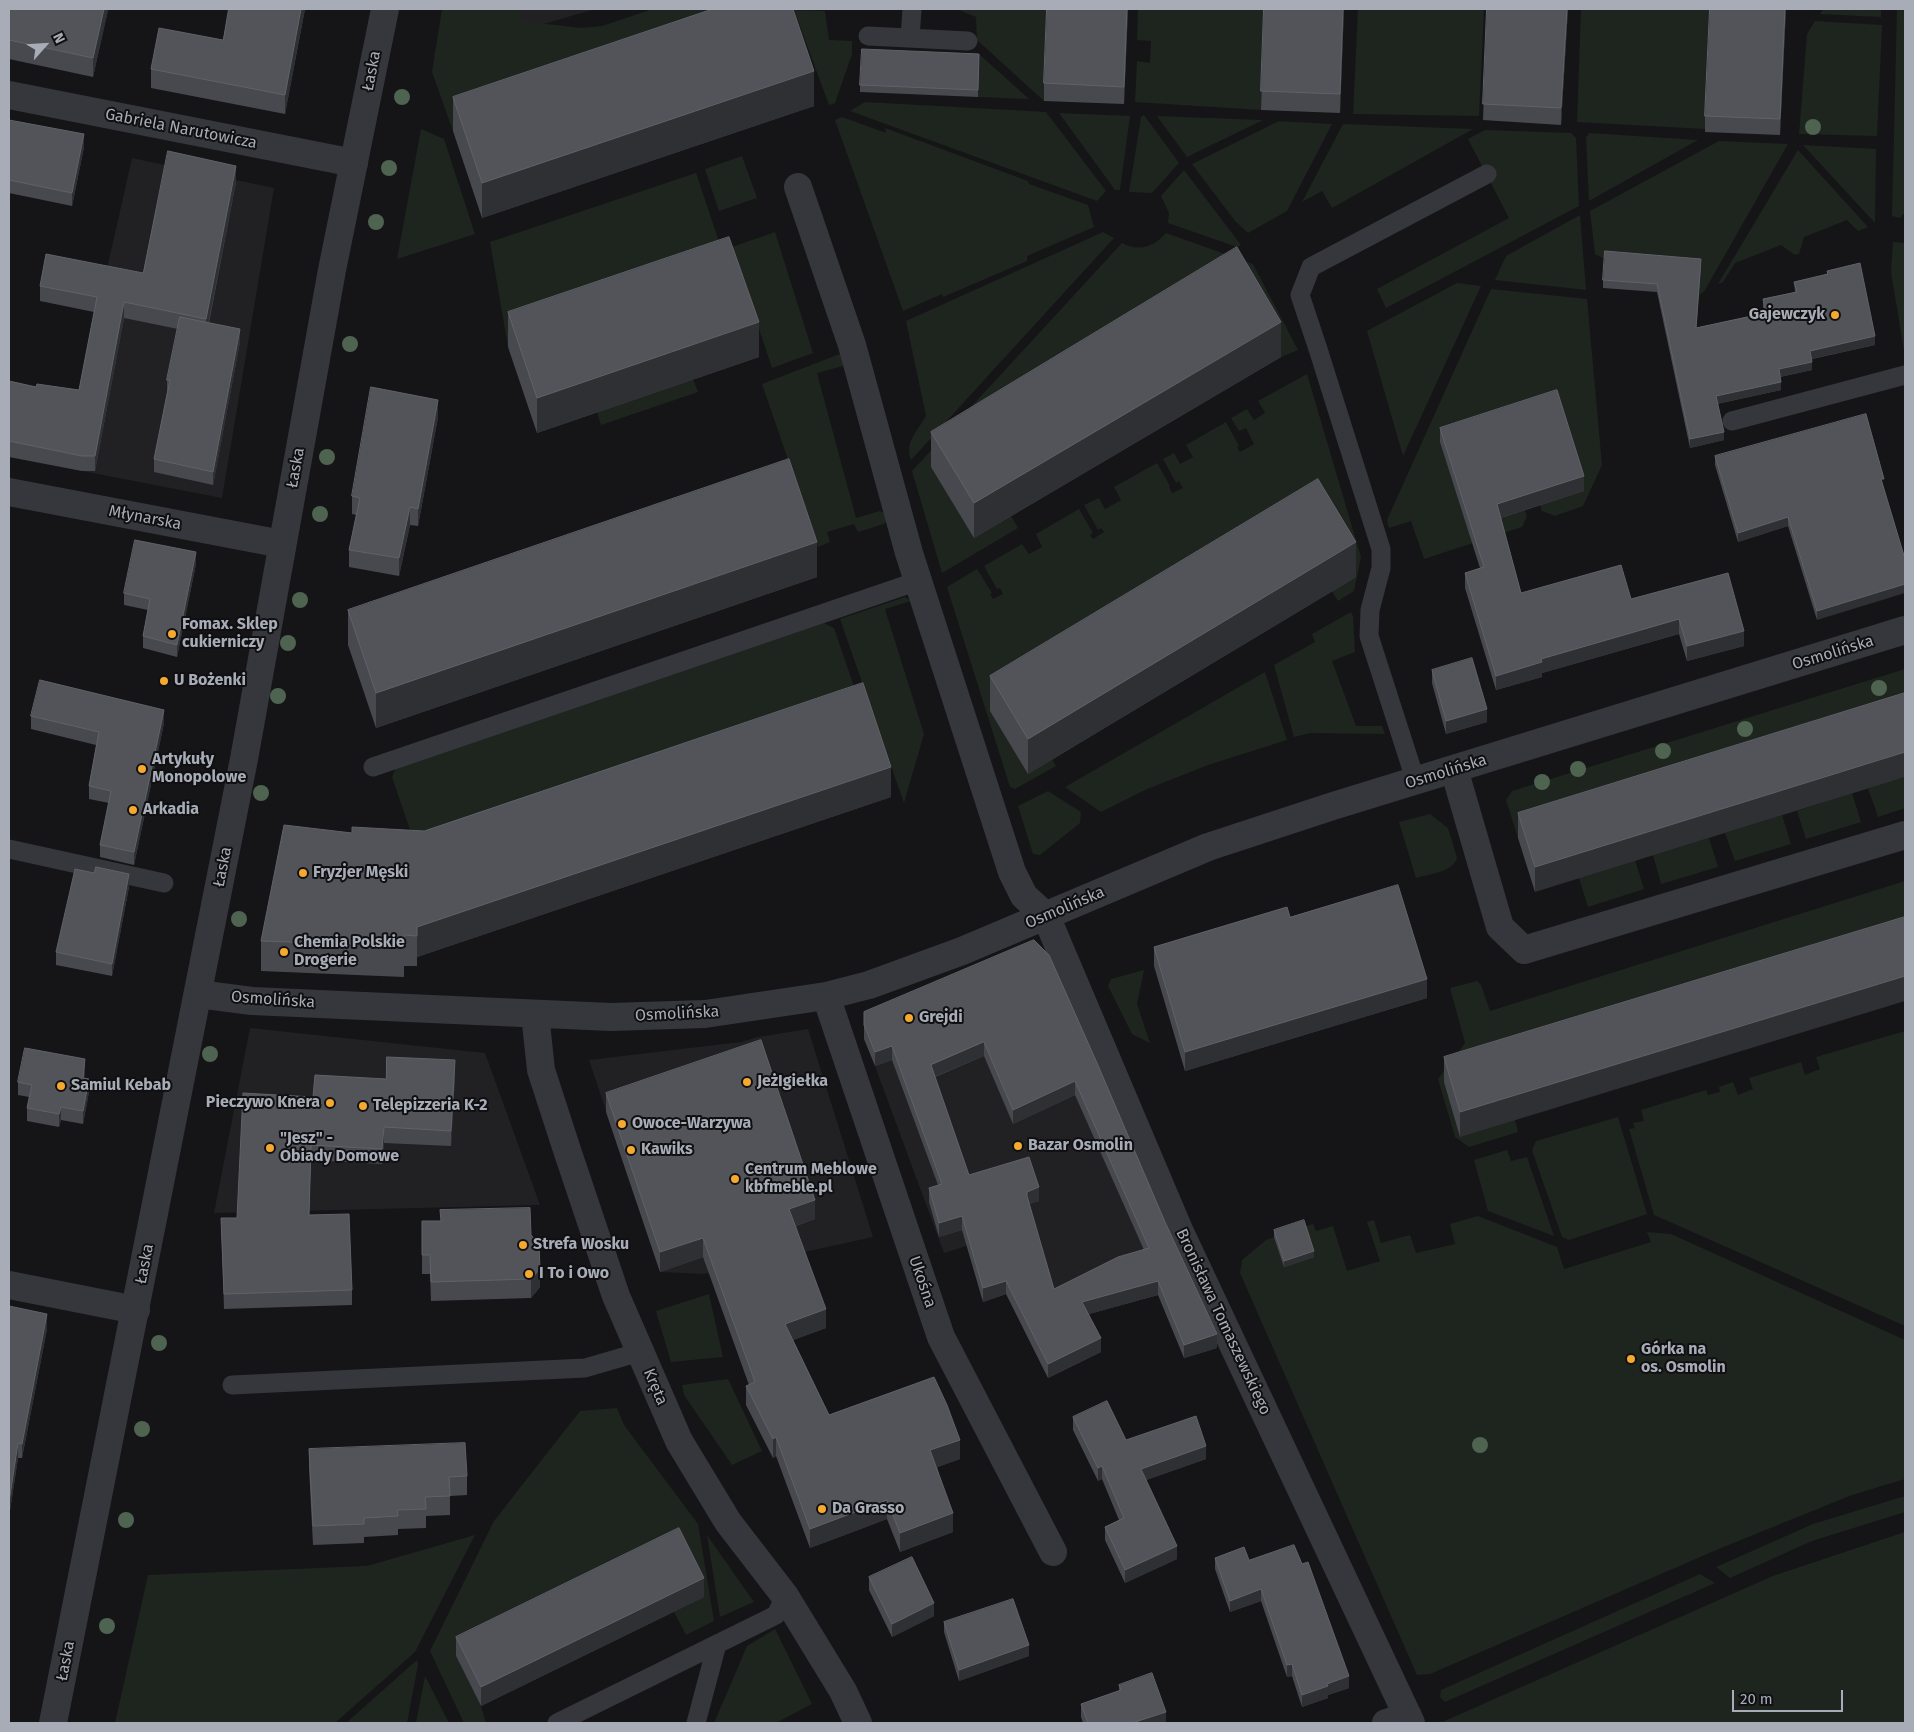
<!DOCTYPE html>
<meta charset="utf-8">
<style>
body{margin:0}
#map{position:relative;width:1914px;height:1732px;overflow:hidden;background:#151517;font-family:"Fira Sans",sans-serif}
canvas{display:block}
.frame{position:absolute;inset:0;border:10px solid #a7acb7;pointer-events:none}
.north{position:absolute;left:20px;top:20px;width:50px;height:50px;-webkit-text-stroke:4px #101012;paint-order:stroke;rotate:64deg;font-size:14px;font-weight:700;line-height:20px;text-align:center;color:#a7acb7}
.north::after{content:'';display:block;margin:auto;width:18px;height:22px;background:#a7acb7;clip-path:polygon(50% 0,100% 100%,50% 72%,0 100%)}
.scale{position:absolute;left:1732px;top:1690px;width:111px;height:22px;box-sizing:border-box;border:2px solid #a7acb7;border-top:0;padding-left:6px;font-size:15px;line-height:18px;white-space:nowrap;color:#a7acb7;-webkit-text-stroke:4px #101012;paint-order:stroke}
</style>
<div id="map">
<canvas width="1914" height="1732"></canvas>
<div class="frame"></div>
<div class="north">N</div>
<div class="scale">20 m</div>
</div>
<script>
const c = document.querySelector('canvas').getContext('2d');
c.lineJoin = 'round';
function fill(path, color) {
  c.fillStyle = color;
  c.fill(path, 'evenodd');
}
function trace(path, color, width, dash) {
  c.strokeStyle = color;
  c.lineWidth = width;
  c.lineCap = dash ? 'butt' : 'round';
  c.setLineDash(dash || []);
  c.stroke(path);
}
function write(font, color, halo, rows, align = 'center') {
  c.font = font + ' "Fira Sans",sans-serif';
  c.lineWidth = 4;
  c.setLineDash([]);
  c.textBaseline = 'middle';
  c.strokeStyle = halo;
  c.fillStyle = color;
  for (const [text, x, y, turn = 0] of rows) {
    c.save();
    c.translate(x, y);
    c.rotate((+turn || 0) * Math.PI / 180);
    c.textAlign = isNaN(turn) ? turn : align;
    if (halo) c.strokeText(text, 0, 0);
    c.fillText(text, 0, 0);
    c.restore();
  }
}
fill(new Path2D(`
 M445,9H595L434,56Z
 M132,158L274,188L222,498L67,468L97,313Z
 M1033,950L1178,1253L1051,1292L1031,1226L944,1253L875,1066Z
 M250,1028L485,1053L540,1205L214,1213Z
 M808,1029L873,1237L704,1274L660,1272L589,1060L741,1042L758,1037Z`), '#212124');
fill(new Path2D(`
 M442,9H521V21L581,28L602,26L653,9H781L785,19L453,131L432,72Z
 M957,9H1047L1044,101L977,40L976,17Z
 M1138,9H1265L1261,110L1135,102L1137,61L1150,63L1151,41L1137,40Z
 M1358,9H1484L1479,116L1353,114Z
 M1581,9H1710L1705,129L1577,122Z
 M1823,9H1881V17L1820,14Z
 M1897,9H1905V212L1900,218L1892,216Z
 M794,10L825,11L829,40L852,41V54L835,103L829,105Z
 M1815,21L1882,25L1877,136L1799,134L1807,34Z
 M979,54L1029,99L978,97Z
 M865,102L1046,112L1106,191L1097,201L850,111Z
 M1059,113L1130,116L1120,190H1115Z
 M1144,115L1179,163L1152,193L1129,192L1141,117Z
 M1157,116L1263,120L1187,157Z
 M842,117L886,133L885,128L1028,181L1029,184L1088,205L1094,227L1027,256V261L943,297L942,294L903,311L835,120Z
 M1279,121L1332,124L1287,211L1248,233L1235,221L1192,164Z
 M1343,124L1473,129L1332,208L1322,191L1302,202Z
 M421,129L444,139L475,234L397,259Z
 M1485,130L1571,133L1576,138L1579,206L1386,308L1377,289L1509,218L1468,139Z
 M1589,133L1698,140L1589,201L1586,138Z
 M1719,141L1788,144L1705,290L1699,296L1701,267L1605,259L1595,254L1590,211Z
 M1803,145L1876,149L1875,223Z
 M1798,150L1868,227L1858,231L1847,220L1804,237L1799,254L1795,255L1781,245L1735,263L1723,282L1718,284Z
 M742,156L757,198L719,211L705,169Z
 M1184,170L1241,245L1237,247L1168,223L1169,213L1161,196Z
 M696,173L729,271L508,347L490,242Z
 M1580,215L1586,290L1495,280L1506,256Z
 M775,232L813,353L772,368L732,247Z
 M1103,232L1114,238L911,460C904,443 918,430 926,416L906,321Z
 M1166,233L1253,264L1298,350L1281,357L1237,282L1011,516L1018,528L942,573L912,471L1122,243C1139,252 1154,247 1166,233Z
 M1893,242L1905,243V357L1891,272Z
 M1457,283L1481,286L1403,456L1367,331Z
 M1491,289L1587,299L1602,465L1583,506L1555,516L1542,511L1540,505L1467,528L1525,510L1527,516L1522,527L1424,559L1411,521L1389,528L1387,520Z
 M845,352L847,358L843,366L817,373L856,518L880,511L885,513L887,520L884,524L858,532L854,524L827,532L830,542L818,547L762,384Z
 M1307,374L1361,557L1354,591L1338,601L1332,591L1028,774L1052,759L1056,766L1015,789L1010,787L947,587L977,569L992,593L990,594L993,599L1003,594L1000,588L997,589L984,566L1022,544L1029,554L1042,547L1036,534L1079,509L1093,533L1090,535L1093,539L1104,532L1101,528L1098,530L1084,505L1099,498L1105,509L1121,500L1114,487L1157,463L1170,486L1169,487L1172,493L1183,488L1179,481L1176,483L1163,459L1174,453L1180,464L1193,457L1186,445L1226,422L1239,446L1237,447L1240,452L1254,444L1246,428L1239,431L1231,418L1247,409L1254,420L1265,413L1258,401Z
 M693,379L698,392L601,425L597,412Z
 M905,597L911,601L885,609L924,734L904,803L840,619Z
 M1351,612L1353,616L1355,652L1332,661L1356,726H1382L1385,734L1311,733L1294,737L1274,665L1315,642L1312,634Z
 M824,623L834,628L863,713L421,862L392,777L396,767Z
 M1905,669V718L1518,838L1506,800L1512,791Z
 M1265,672L1287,740L1208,765L1145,790L1101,812L1065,787Z
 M1905,777V808L1878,817L1868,788Z
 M1048,791L1081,812L1080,823L1040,855L1033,854L1018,806Z
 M1852,793L1861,822L1806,839L1797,811Z
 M1430,814L1448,828L1457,858C1453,872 1429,874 1416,878L1399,822Z
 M1782,815L1791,844L1735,861L1725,833Z
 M1709,838L1718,867L1661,884L1653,855Z
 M1635,860L1644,889L1588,907L1579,878Z
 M1905,881V941L1515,1120L1518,1132L1469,1147L1455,1137L1438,1079L1465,1043L1450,988L1477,981L1481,985L1490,1011Z
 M1144,970L1137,1004L1150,1043L1132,1034L1108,986L1111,979Z
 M1905,1031V1326L1654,1215L1629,1129L1635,1128L1633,1123L1644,1121L1641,1110L1706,1090L1708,1095L1720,1092L1719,1087L1733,1082L1738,1095L1753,1089L1749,1078L1801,1062L1805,1075L1820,1069L1816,1057Z
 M1618,1117L1647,1214L1569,1240L1562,1237L1532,1150L1536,1141Z
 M1507,1150L1511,1161L1527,1157L1554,1236L1488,1211L1474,1160Z
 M1478,1216L1557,1247L1564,1269L1651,1242L1647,1232L1671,1234L1905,1340V1479L1852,1495L1721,1548L1430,1674L1417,1675L1240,1273L1242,1260L1266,1240L1313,1224L1316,1231L1333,1226L1347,1271L1380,1261L1367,1222L1374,1220L1381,1243L1410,1235L1416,1253L1455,1244L1450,1224Z
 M709,1294L723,1357L671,1362L656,1311Z
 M728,1379L762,1451L732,1465L684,1395L682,1385Z
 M617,1408L624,1425L698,1524L714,1621L686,1635L674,1612L704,1597L456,1656L481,1706L486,1723H464L430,1651L494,1521L580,1411Z
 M1905,1496V1512L1812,1541L1730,1578L1716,1567L1813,1524Z
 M1905,1532V1723H1440L1773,1576Z
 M475,1535L415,1652L335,1723H115L148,1575L367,1566Z
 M707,1535L754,1602L720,1617Z
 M1700,1574L1715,1583L1445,1702L1440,1697L1441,1690Z
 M775,1629L812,1704L776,1723H714L747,1646Z
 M417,1660L418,1665L407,1723H346Z
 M425,1676L449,1723H416Z`), '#1d251e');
trace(new Path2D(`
 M868,36L968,41
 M910,38L912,9
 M1732,421L1905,375
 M373,767L918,581
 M1416,782L1369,636L1370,610L1381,568V549L1318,349L1300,295L1311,267L1487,174
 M9,849L164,883
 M232,1385L585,1368L640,1352
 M557,1723L776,1615L785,1596
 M696,1723L717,1644`), '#36373c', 19);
trace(new Path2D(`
 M9,95L354,163
 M798,187L852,345L909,553L1012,872L1024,896L1046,916L1179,1230L1411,1723
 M9,492L282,544
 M1454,769L1500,927L1524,950L1905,835
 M198,994L252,1001L611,1017L705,1014L826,996L869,985L962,951L1208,847L1333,806L1905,630
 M826,996L941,1337L1053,1552
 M535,1014L541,1070L567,1150L616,1296L679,1441L728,1522L785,1596L843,1691L858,1723
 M9,1285L136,1310
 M1386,1723L1408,1716`), '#36373c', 28);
trace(new Path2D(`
 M53,1723L244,759L332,270L385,9`), '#36373c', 28);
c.fillStyle = '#4e6350';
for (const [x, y] of [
 [402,97],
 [1813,127],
 [389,168],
 [376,222],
 [350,344],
 [327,457],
 [320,514],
 [300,600],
 [288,643],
 [1879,688],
 [278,696],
 [1745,729],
 [1663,751],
 [1578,769],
 [1542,782],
 [261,793],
 [239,919],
 [210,1054],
 [159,1343],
 [142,1429],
 [1480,1445],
 [126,1520],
 [107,1626]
]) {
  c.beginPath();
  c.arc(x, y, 8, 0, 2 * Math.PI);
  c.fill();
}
fill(new Path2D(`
 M9,9H108L93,77L9,59Z
 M229,9H305L285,114L151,88V69L223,40Z
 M1128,9L1124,104L1044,101V83Z
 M1264,9H1344L1340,113L1261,110Z
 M1487,9H1568L1561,125L1483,120Z
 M1786,9L1780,135L1705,132V116Z
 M979,54L978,97L860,92V85Z
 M453,97L814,106L482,218L453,131Z
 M9,120L84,147L72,206L9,193Z
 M236,182L209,323L240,342L213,485L154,472V459L167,392V380L178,329L124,318L95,471H82L9,457V381L36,387L79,390L94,312L40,301V286L143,273Z
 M1701,267L1696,328L1764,313L1763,307V299L1795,292L1794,282L1827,274V271L1875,345L1812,359V370L1780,377L1781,390L1717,404L1724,440L1690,448L1657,292L1603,288V280Z
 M508,312L759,357L537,433L508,347Z
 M1281,357L974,538L931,467V432Z
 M438,417L418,526L410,525L399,576L349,567V550L356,515L352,514V496Z
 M1440,428L1584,491L1501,518L1521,593L1631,599L1744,646L1687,661L1679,634L1542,673V677L1496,690L1465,588V573L1480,568L1440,442Z
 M1715,456L1884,487L1817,620L1788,526L1738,542L1715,465Z
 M196,564L177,657L143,648V636L148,610L124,605V593Z
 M817,577L376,728L348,645V610Z
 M1356,577L1028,774L990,711V676Z
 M1432,670L1487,722L1446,734L1432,683Z
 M1905,693L1535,892L1518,838V813Z
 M31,716L164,723L134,865L100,857V845L109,803L89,799V786L96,745L31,729Z
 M891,797L417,957V966H404V977L261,971V941L352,833L424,831Z
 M129,887L112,976L56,965V952Z
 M1290,917L1427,998L1185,1071L1154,966V947Z
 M1905,917L1460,1137L1444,1082V1057Z
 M1034,940L1217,1348L1184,1358L1158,1295L1089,1314L1101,1352L1048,1378L1006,1294L983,1302L962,1230L939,1237L929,1202V1188L938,1185L892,1060L875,1066L864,1039V1012ZM984,1056L1013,1124L1075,1095L1144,1250L1054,1289L1029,1204L1039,1201L969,1175L935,1077Z
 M85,1072L84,1078L89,1092L83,1124L61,1120L59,1127L27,1121V1108L29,1097L18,1095V1082Z
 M455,1075L451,1146L384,1143L382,1164L311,1160L309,1215L352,1290V1305L224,1309L221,1218H237L313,1097L386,1079Z
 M606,1093L815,1219L796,1226L826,1328L793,1340L829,1415L960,1459L937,1467L953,1532L900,1552L887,1519L810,1548L776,1456L773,1458L746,1405V1386L749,1385L703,1257L660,1272L606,1112Z
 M422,1221H440L531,1235L540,1287L531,1298L431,1301L430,1274H422Z
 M1274,1230L1314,1257L1284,1267L1274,1237Z
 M9,1306L47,1329L22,1458H18L9,1517Z
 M1073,1417L1126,1440L1206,1459L1146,1480L1177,1559L1125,1583L1105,1540V1527L1119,1520L1102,1479L1098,1481L1073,1430Z
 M309,1449L467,1476V1495L450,1496V1515L426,1516V1528L398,1529V1535L364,1537V1543L313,1545L309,1468Z
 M1215,1558L1249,1560L1349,1688L1328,1695V1698L1302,1707L1292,1676L1287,1677L1261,1601L1230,1612L1215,1569Z
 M869,1577L934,1616L892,1637L869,1590Z
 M704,1597L481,1706L456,1656V1637Z
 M944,1622L1029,1656L959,1681L944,1632Z
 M1119,1685L1166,1723H1083L1081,1717V1704L1119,1691Z`), '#48494f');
fill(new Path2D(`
 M104,9H108V11L93,77V58Z
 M301,9H305L285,114V95Z
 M1127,9H1128L1124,104V87Z
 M1343,9H1344L1340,113V94Z
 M1567,9H1568L1561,125V108Z
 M1785,9H1786L1780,135V119Z
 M814,71V106L482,218V183Z
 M84,134V147L72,206V193Z
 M236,166V182L206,335V319Z
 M1701,259V267L1696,336V328Z
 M124,302V318L95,471V456Z
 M759,322V357L537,433V398Z
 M1281,322V357L974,538V503Z
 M240,329V342L213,485V472Z
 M1875,336V345L1810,359V351Z
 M1812,362V370L1779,377V369Z
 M1781,382V390L1716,404V396Z
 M438,400V417L418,526V509Z
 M1724,432V440L1690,448V439Z
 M1584,476V491L1497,519V504Z
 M410,507V525L399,576V558Z
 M1788,517V526L1738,542V533Z
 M817,542V577L376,728V693Z
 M1356,542V577L1028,774V739Z
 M196,552V564L177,657V645Z
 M1905,584V593L1817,620V611Z
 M1679,619V634L1542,673V677L1496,690V676L1541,659Z
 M1744,631V646L1687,661V646Z
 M1487,709V722L1446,734V721Z
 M164,710V723L134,865V852Z
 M1905,752V777L1535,892V867Z
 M891,767V797L417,957V966V927Z
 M129,874V887L112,976V964Z
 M1905,976V1001L1460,1137V1112Z
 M1427,979V998L1185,1071V1052Z
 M984,1042V1056L931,1078V1065Z
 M892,1046V1060L875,1066V1052Z
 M85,1059V1072L83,1090V1078Z
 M455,1060V1075L451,1146V1131Z
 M89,1079V1092L83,1124V1111Z
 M1075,1081V1095L1013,1124V1110Z
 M61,1107V1120L59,1127V1114Z
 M384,1127V1143L382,1164V1149Z
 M1039,1187V1201L1027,1205V1192Z
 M815,1200V1219L789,1228V1209Z
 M962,1216V1230L939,1237V1223Z
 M703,1238V1257L660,1272V1252Z
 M1314,1251V1257L1284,1267V1261Z
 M540,1269V1287L531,1298V1279Z
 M1006,1281V1294L983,1302V1288Z
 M1158,1281V1295L1082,1316V1302Z
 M826,1309V1328L785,1343V1324Z
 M47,1314V1329L22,1458V1444Z
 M1217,1334V1348L1184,1358V1345Z
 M1101,1338V1352L1048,1378V1364Z
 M776,1437V1456L773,1458V1439Z
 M960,1440V1459L930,1470V1450Z
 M18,1443V1458L9,1517V1502Z
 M1206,1446V1459L1141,1482V1469Z
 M1102,1466V1479L1098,1481V1468Z
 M887,1500V1519L810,1548V1529Z
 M953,1513V1532L900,1552V1533Z
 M1177,1546V1559L1125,1583V1570Z
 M704,1578V1597L481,1706V1687Z
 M1261,1589V1601L1230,1612V1601Z
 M934,1603V1616L892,1637V1624Z
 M1029,1645V1656L959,1681V1670Z
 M1292,1664V1676L1287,1677V1665Z
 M1349,1676V1688L1328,1695V1698L1302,1707V1695L1327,1684Z
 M1166,1712V1723H1135V1722Z`), '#2f3034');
const building = new Path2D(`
 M9,9H104L93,58L9,40Z
 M229,9H301L285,95L151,69L159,28L223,40Z
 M713,9H793L814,71L482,183L453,97Z
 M1047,9H1127L1124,87L1044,83Z
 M1264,9H1343L1340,94L1261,91Z
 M1487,9H1567L1561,108L1483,104Z
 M1710,9H1785L1780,119L1705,116Z
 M862,49L979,54L978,90L860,85Z
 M9,120L84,134L72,193L9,180Z
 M168,151L236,166L206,319L124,302L95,456H82L9,441V381L36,387L37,384L79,390L97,297L40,286L46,254L143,273Z
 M729,237L759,322L537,398L508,312Z
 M1237,247L1281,322L974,503L931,432Z
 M1605,251L1701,259L1696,328L1766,313L1763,299L1797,292L1794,282L1828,274L1827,271L1860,263L1875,336L1810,351L1812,362L1779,369L1781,382L1716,396L1724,432L1690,439L1657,284L1603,280Z
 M180,317L240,329L213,472L154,459L170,380H167Z
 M371,387L438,400L418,509L410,507L399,558L349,550L360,498L352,496Z
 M1557,390L1584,476L1497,504L1521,593L1621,565L1631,599L1728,573L1744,631L1687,646L1679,619L1541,659L1542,662L1496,676L1465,573L1484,567L1440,428Z
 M1866,414L1884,479H1881L1905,559V584L1817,611L1788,517L1738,533L1715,456Z
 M789,459L817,542L376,693L348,610Z
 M1318,479L1356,542L1028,739L990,676Z
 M135,540L196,552L177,645L143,636L150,599L124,593Z
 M1472,658L1487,709L1446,721L1432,670Z
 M40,680L164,710L134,852L100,845L111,791L89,786L99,732L31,716Z
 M863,683L891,767L417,927V936L404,935V946L261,941L284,825L352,833V827L424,831Z
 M1905,693V752L1535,867L1518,813Z
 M96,867L129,874L112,964L56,952L75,869L94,873Z
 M1398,885L1427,979L1185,1052L1154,947L1287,907L1290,917Z
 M1905,917V976L1460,1112L1444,1057Z
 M1034,940L1049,955L1097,1063L1165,1222L1217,1334L1184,1345L1158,1281L1082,1302L1101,1338L1048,1364L1006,1281L983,1288L962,1216L939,1223L929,1188L942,1184L892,1046L875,1052L864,1025V1012ZM984,1042L1013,1110L1075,1081L1149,1248L1118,1257L1054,1289L1027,1196V1192L1039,1187L1029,1157L969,1175L931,1065Z
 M761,1040L815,1200L789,1209L826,1309L785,1324L829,1415L934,1377L947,1405L960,1440L930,1450L953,1513L900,1533L887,1500L810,1529L776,1437L773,1439L746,1386L755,1382L703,1238L660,1252L606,1093Z
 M25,1048L85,1059L83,1078L89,1079L83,1111L61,1107L59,1114L27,1108L32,1085L18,1082Z
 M387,1057L455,1060L451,1131L384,1127L382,1149L311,1145L309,1215L349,1214L352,1290L224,1294L221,1218H237L243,1093L313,1097L315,1075L386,1079Z
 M530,1208L531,1235L539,1244L540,1269L531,1279L431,1282L430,1255H422V1221H441L440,1210Z
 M1304,1220L1314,1251L1284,1261L1274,1230Z
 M9,1306L47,1314L22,1444L18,1443L9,1502Z
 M1107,1401L1126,1440L1196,1416L1206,1446L1141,1469L1177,1546L1125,1570L1105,1527L1124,1518L1102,1466L1098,1468L1073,1417Z
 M465,1443L467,1476L449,1477L450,1496L425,1497L426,1509L397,1510L398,1516L364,1518V1524L313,1526L309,1449Z
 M679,1528L704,1578L481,1687L456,1637Z
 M1294,1545L1302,1564L1308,1562L1349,1676L1327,1684L1328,1686L1302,1695L1292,1664L1287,1665L1261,1589L1230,1601L1215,1558L1244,1547L1249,1560Z
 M912,1557L934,1603L892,1624L869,1577Z
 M1013,1599L1029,1645L959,1670L944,1622Z
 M1152,1673L1166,1712L1135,1722V1723H1088L1081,1704L1121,1690L1119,1685Z`);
fill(building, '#52545a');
trace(building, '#606269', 1);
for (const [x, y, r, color] of [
 [1835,315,5,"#f5aa2f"],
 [172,634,5,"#f5aa2f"],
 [164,681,5,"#f5aa2f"],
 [142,769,5,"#f5aa2f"],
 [133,810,5,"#f5aa2f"],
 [303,873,5,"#f5aa2f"],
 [284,952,5,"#f5aa2f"],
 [909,1018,5,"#f5aa2f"],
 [747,1082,5,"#f5aa2f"],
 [61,1086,5,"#f5aa2f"],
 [330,1103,5,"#f5aa2f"],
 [363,1106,5,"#f5aa2f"],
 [622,1124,5,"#f5aa2f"],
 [1018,1146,5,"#f5aa2f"],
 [270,1148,5,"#f5aa2f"],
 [631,1150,5,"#f5aa2f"],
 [735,1179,5,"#f5aa2f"],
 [523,1245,5,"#f5aa2f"],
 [529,1274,5,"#f5aa2f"],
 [1631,1359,5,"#f5aa2f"],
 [822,1509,5,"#f5aa2f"]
]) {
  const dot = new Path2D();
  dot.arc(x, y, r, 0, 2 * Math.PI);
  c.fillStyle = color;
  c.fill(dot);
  trace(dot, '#101012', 2);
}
write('16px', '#a7acb7', '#101012', [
 ["Łaska",372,71,-79],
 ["Gabriela Narutowicza",181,129,11],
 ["Łaska",296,468,-80],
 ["Młynarska",145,518,11],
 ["Osmolińska",1833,653,-17],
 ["Osmolińska",1446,772,-17],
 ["Łaska",223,867,-79],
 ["Osmolińska",1065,908,-23],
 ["Osmolińska",273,1000,4],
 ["Osmolińska",677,1014,-3],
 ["Łaska",145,1264,-79],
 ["Ukośna",922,1282,71],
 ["Bronisława Tomaszewskiego",1223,1322,65],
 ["Kręta",655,1387,67],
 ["Łaska",66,1661,-79]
]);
write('bold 16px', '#a7acb7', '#101012', [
 ["Gajewczyk",1825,315,"right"],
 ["Fomax. Sklep",182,625],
 ["cukierniczy",182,643],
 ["U Bożenki",174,681],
 ["Artykuły",152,760],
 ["Monopolowe",152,778],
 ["Arkadia",143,810],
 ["Fryzjer Męski",313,873],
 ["Chemia Polskie",294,943],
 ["Drogerie",294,961],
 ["Grejdi",919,1018],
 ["JeżIgiełka",757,1082],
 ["Samiul Kebab",71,1086],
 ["Pieczywo Knera",320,1103,"right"],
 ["Telepizzeria K-2",373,1106],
 ["Owoce-Warzywa",632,1124],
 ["\"Jesz\" -",280,1139],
 ["Obiady Domowe",280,1157],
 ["Bazar Osmolin",1028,1146],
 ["Kawiks",641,1150],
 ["Centrum Meblowe",745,1170],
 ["kbfmeble.pl",745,1188],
 ["Strefa Wosku",533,1245],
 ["I To i Owo",539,1274],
 ["Górka na",1641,1350],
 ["os. Osmolin",1641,1368],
 ["Da Grasso",832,1509]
], 'left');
</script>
